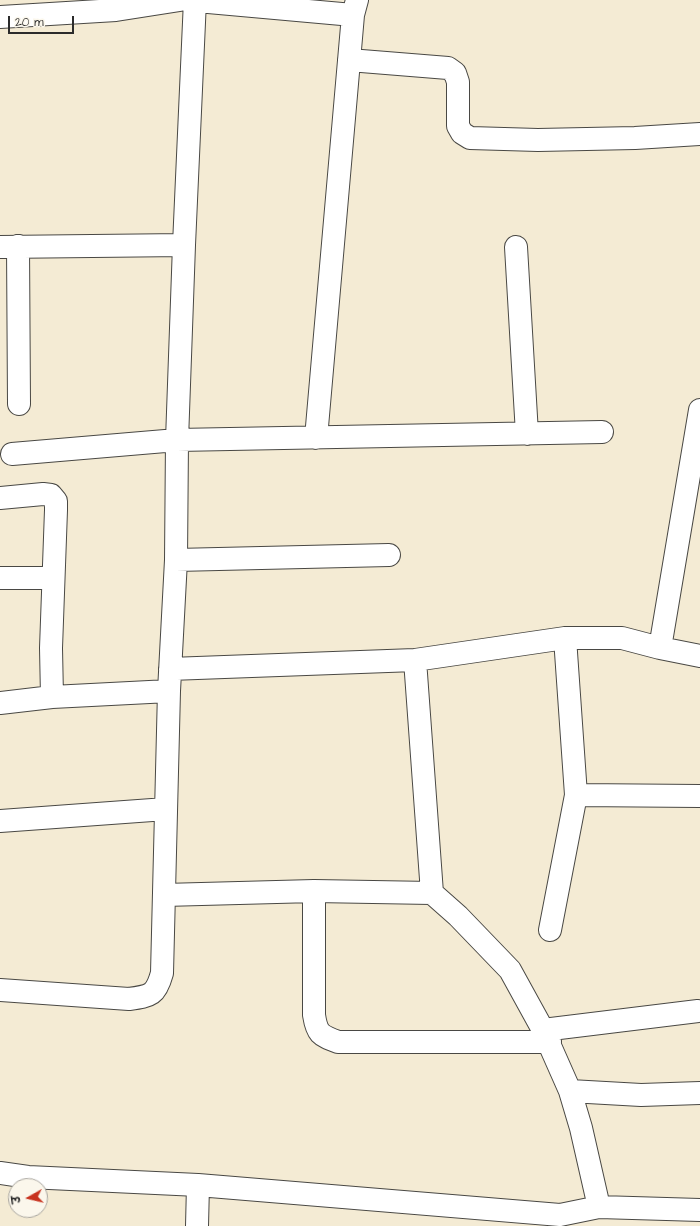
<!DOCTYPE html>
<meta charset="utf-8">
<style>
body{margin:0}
#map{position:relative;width:700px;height:1226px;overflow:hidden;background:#f4ebd4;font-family:"Architects Daughter","Playpen Sans Deva",sans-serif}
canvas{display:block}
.north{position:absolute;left:8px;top:1178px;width:40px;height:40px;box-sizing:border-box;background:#fbf7ec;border:1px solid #a8a59f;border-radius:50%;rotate:262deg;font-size:11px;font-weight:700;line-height:16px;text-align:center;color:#2b2b2b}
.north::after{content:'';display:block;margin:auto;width:14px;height:18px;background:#c8321e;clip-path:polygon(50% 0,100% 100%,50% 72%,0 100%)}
.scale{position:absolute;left:8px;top:16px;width:66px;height:18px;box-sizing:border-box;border:2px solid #2b2b2b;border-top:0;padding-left:5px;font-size:12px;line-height:14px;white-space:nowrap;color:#2b2b2b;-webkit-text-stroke:3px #fbf7ec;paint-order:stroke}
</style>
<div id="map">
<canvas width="700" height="1226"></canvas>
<div class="north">उ</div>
<div class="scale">20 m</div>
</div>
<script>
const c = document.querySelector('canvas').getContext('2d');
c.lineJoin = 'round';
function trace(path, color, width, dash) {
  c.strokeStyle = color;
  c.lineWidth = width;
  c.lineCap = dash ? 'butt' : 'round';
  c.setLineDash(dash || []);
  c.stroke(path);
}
const minor = new Path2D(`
 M186,0L353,15
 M0,17L116,10L180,0
 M349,60L448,68L455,73L458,82V126L462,133L470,138L538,140L635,138L700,134
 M18,246L19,404
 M0,247L184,245
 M516,247L527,434
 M316,438L353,15L357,0
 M12,454L177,440L602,432
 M0,498L43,494L51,495L56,501V510L51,648L52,697
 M176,560L389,555
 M0,578H53
 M660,648L700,410
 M415,660L432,893L458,916L510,970L543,1030L570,1091L581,1128L599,1207
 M170,669L415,660L565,638H622L660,648L700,656
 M0,703L52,697L169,691
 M576,795L700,796
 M0,821L166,809
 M314,891V1015C317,1034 320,1035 338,1042H550
 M164,895L314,891L432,893
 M550,930L576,795L565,638
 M0,990L129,999C151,996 156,995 162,973L169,691L176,560L177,440L184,245L195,0
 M543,1030L698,1011
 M570,1091L641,1095L700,1093
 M0,1173L28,1177L198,1185L560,1215L599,1207L700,1210
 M197,1226L198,1185`);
trace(minor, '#494844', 24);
trace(minor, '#fff', 22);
</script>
